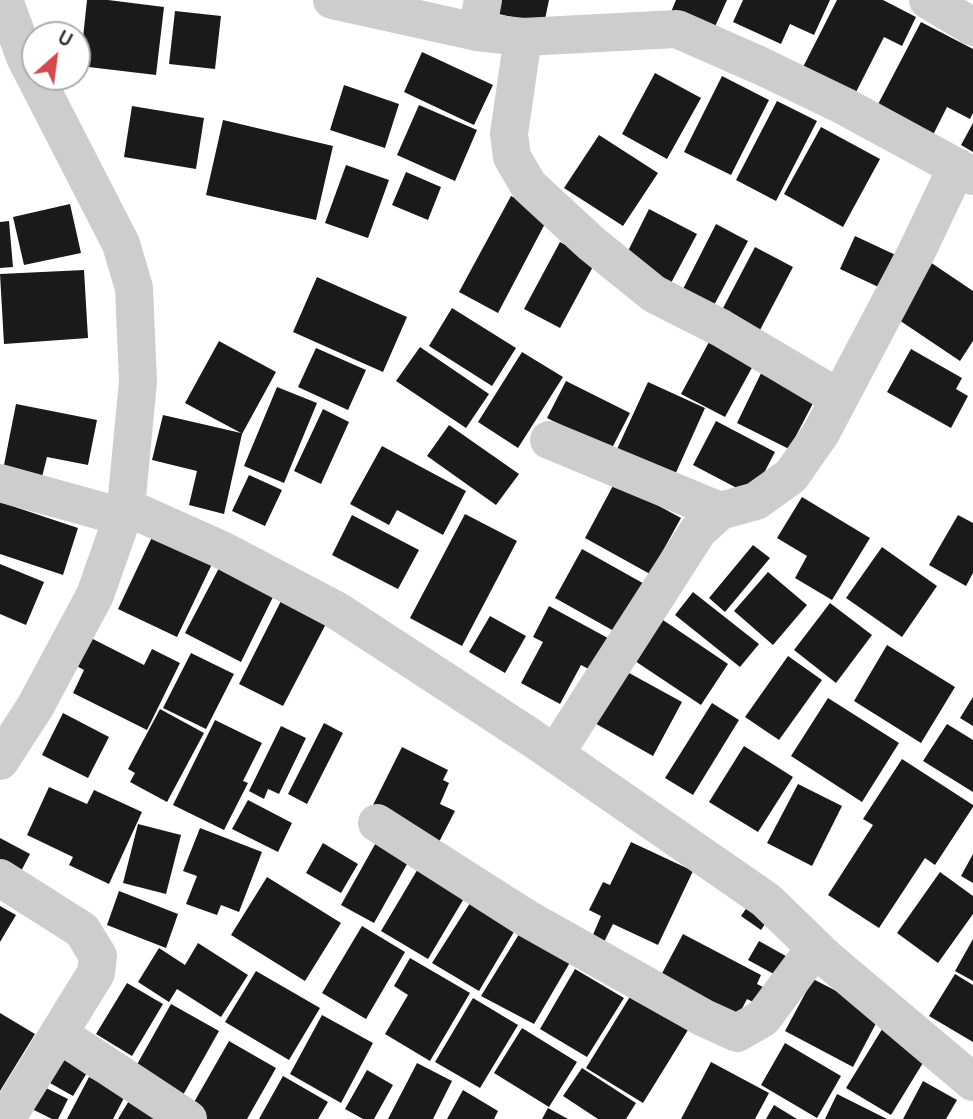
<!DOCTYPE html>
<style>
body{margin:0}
#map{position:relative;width:973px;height:1119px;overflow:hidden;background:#fff;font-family:"DM Sans",sans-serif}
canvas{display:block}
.north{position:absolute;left:21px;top:21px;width:70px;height:70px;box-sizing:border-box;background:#fff;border:2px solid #adadad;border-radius:50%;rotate:28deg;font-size:19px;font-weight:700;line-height:28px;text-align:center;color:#333}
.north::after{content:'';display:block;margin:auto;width:24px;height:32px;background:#d5494c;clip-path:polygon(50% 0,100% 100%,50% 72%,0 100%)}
</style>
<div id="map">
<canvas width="973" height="1119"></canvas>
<div class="north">U</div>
</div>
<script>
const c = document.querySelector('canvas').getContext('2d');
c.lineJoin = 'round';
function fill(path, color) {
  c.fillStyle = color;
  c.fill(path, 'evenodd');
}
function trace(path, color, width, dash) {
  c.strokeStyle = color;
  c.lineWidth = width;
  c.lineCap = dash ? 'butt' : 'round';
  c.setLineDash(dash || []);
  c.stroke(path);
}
fill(new Path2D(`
 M87,0H108L164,7L156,75L80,66Z
 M497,0H549L544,24L494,13Z
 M676,0H727L713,31L671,12Z
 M743,0H830L814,35L790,24L781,44L733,22Z
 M837,0H883L916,17L902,46L884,37L852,100L800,73Z
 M175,11L221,16L215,69L169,64Z
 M921,22L973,49V113L970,119L947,107L930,141L874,112Z
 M422,52L493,85L474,125L404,92Z
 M655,73L701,98L667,159L622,134Z
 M722,76L769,100L731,175L684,152Z
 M344,85L399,104L385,148L330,130Z
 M777,101L817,121L776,201L736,180Z
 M419,105L477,130L455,181L397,155Z
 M132,106L204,118L196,169L124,157Z
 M223,120L333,146L316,220L206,195Z
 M973,123V152L961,145Z
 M821,127L880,159L843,227L784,194Z
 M599,135L658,173L623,226L564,188Z
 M346,165L389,180L368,238L325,223Z
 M406,172L441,187L428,220L392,205Z
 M511,196L549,216L498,313L459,292Z
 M70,204L81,253L24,265L13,217Z
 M649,209L697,234L670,285L623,261Z
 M9,221L13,267L0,268V222Z
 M716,224L748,241L712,309L681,293Z
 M855,236L902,258L887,291L840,269Z
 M560,242L596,261L560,328L524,309Z
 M755,247L793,267L760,330L722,310Z
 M930,262L973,291V341L960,361L893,316Z
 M84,270L88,338L4,344L0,274Z
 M317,277L407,317L383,372L293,332Z
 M452,308L516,348L492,386L429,346Z
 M716,329L760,353L725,417L681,394Z
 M219,341L276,372L242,434L224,514L189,505L197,471L152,460L163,415L241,433L185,403Z
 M420,347L489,394L466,428L396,381Z
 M316,348L366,370L348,410L298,387Z
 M911,349L962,378L956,389L968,396L951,428L887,392Z
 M522,352L563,377L518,448L478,422Z
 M765,365L819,392L789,449L737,423Z
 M566,381L630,413L611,450L547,418Z
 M648,382L705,408L670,486L612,460Z
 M277,387L317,403L284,483L244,466Z
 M16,404L97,420L88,465L47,457L42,477L3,470Z
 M323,409L349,422L321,484L294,471Z
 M716,421L775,452L752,496L693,465Z
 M449,425L519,474L496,505L427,456Z
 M382,446L466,491L443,535L397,510L389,525L350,504Z
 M249,475L282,490L265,526L232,511Z
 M615,482L681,518L650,574L585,538Z
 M802,497L870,538L832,600L795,578L807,556L777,538Z
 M0,502L78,528L63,575L0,554Z
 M465,514L517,541L462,646L410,618Z
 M352,515L419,550L398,589L332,555Z
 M958,515L973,523V573L966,586L929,565Z
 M153,535L212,564L177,637L118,609Z
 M753,545L770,558L725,612L709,598Z
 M882,547L937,586L902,637L846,598Z
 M582,549L648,586L621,635L555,598Z
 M0,564L44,582L26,625L0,614Z
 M219,568L274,595L241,662L185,633Z
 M768,572L807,605L773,645L734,611Z
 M693,592L759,644L740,667L675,615Z
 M284,595L329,618L283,706L239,684Z
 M830,603L872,635L836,683L794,650Z
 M549,606L617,643L600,675L581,665L560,704L521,683L543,642L533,637Z
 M490,616L526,636L505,673L469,652Z
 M660,618L728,664L701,705L632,659Z
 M85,635L144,665L152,649L180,663L147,730L73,693L84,670L71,663Z
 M887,645L955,687L921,743L854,701Z
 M191,653L234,674L206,729L163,708Z
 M788,656L822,680L779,740L745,717Z
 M620,668L682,702L653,756L591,721Z
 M973,697V726L960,718Z
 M828,698L899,743L862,802L791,756Z
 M712,703L739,720L693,795L665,778Z
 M160,709L204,733L167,802L130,782L135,773L128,769Z
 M63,713L109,737L88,778L42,755Z
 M215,720L262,743L243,781L248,783L224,830L173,805Z
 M324,723L343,733L307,804L288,794Z
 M947,724L973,740V792L923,761Z
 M281,726L306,738L279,794L268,789L264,799L249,791Z
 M744,746L793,777L758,832L709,802Z
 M402,747L448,770L443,780L449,783L440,804L455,811L439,842L371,809Z
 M902,759L973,805V807L935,865L925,858L879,928L828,895L873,825L863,819Z
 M798,784L842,806L812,866L767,843Z
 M49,787L87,804L94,790L142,812L109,884L69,865L73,857L27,835Z
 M248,800L292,823L278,852L232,829Z
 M138,824L181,835L166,894L123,883Z
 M200,828L262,852L239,912L221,905L217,915L186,904L197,876L183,871Z
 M0,838L30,854L18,877L0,868Z
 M378,839L411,857L374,923L341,905Z
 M631,842L693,871L658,945L613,924L604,942L592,937L601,916L589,910L603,882L610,885Z
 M323,843L358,864L341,893L306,873Z
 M973,854V883L961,876Z
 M419,867L466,895L428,959L381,931Z
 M940,872L973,896V914L938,963L897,933Z
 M267,877L341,923L305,981L231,935Z
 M119,891L178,914L166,948L107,925Z
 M472,900L518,925L479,991L432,963Z
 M752,900L772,914L761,930L741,916Z
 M0,906L16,915L0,942Z
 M362,926L405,952L366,1019L322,993Z
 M521,931L572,959L534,1024L481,996Z
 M683,934L761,975L757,984L769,990L761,1006L747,999L736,1020L659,979Z
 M973,939V981L955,971Z
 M759,941L793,960L783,979L748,960Z
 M198,943L248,975L221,1017L177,989L169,1002L138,982L159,948L185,965Z
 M410,958L470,993L430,1061L385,1034L408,995L394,986Z
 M575,969L624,998L587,1057L540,1029Z
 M256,971L320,1008L289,1060L225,1022Z
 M955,974L973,985V1042L929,1016Z
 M813,979L881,1014L853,1067L785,1031Z
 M127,983L163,1004L132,1056L96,1034Z
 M631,995L688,1030L643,1103L586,1068Z
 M473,998L518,1025L480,1088L435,1062Z
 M171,1004L219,1031L183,1095L135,1068Z
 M0,1013L35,1034L0,1091Z
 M322,1015L373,1043L341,1103L290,1074Z
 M884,1026L929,1053L891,1115L846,1088Z
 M522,1028L577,1062L549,1107L494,1073Z
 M229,1041L276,1068L247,1119H204L189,1111Z
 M785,1043L841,1076L817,1118L761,1085Z
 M65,1058L88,1071L73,1096L50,1083Z
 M711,1062L769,1093L755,1119H681Z
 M417,1063L452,1081L433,1119H388Z
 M582,1068L636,1103L626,1119H598L563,1096Z
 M367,1070L393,1085L374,1119H363L345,1109Z
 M283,1076L328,1102L318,1119H259Z
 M89,1077L125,1096L113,1119H67Z
 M923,1081L957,1100L946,1119H903Z
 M44,1087L68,1099L58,1119H52L32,1109Z
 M463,1090L498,1111L494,1119H447Z
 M837,1094L887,1119H825Z
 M130,1099L165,1119H118Z
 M774,1105L797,1119H766Z
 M548,1108L568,1119H542Z`), '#1a1a1a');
trace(new Path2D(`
 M332,0L477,32L523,37L677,29L761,66L844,106L973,176
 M928,0L973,27
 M477,32L483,0
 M523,37L509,134L512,157L529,186L592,244L654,294L721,328L839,398
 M549,440L720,511
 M0,483L123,517
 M126,507L222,550L336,610L532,738L766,900L826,958L973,1082
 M555,754L698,531L720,511L756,501L791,476L821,433L916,253L957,167
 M0,761L35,707L95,595L126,507L138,382L134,288L121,244L25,57L4,0
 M377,823L526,918L704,1018L737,1033L763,1018L815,948
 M0,878L82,930L98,956L96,973L6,1119
 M59,1034L188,1119`), '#cdcdcd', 38);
</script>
